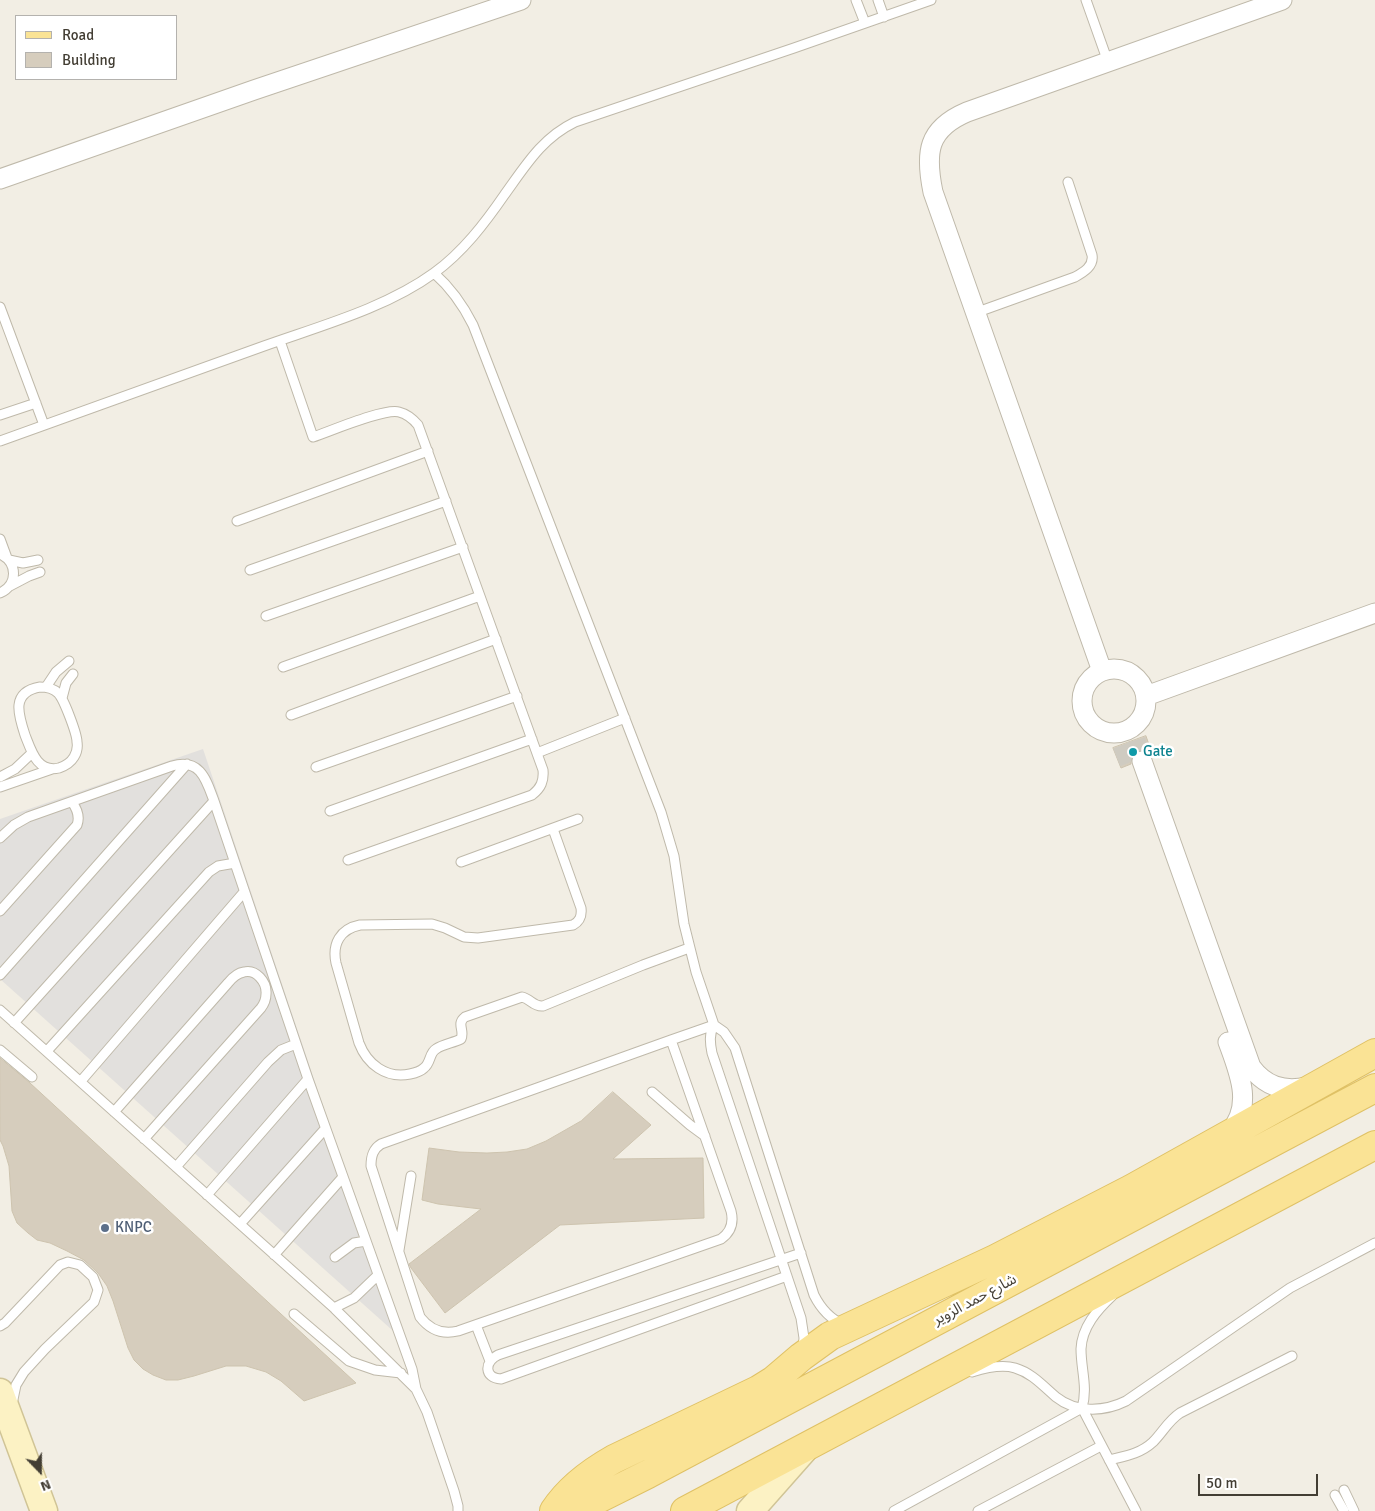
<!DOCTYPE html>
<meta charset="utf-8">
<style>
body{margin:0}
#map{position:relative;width:1375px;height:1511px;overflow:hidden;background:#f2eee4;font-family:Signika,sans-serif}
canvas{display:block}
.legend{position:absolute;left:15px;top:15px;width:162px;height:65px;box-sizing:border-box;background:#fff;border:1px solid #b4b2ae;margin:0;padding:6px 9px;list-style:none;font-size:15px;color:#433e34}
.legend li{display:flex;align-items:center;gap:10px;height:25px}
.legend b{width:25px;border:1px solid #b4b2ae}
.north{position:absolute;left:15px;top:1446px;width:50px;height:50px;-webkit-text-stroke:4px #fff;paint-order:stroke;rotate:158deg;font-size:14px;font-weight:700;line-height:20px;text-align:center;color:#433e34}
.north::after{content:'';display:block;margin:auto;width:18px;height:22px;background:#433e34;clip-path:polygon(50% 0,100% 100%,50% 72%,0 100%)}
.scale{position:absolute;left:1198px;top:1474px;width:120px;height:22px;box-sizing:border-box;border:2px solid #433e34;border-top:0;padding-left:6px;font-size:15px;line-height:18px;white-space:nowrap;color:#433e34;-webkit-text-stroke:4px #fff;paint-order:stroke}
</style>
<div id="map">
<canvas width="1375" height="1511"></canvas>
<ul class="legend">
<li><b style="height:6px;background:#fae395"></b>Road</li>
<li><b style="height:14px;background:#d6cdbd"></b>Building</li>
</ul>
<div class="north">N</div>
<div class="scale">50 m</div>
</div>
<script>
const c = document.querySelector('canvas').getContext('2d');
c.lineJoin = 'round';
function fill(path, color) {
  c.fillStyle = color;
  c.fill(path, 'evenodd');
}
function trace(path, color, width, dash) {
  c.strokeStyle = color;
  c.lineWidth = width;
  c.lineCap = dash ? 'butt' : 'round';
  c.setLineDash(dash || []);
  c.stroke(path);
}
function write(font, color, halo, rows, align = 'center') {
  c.font = font + ' Signika,"Noto Sans Arabic",sans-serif';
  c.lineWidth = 5;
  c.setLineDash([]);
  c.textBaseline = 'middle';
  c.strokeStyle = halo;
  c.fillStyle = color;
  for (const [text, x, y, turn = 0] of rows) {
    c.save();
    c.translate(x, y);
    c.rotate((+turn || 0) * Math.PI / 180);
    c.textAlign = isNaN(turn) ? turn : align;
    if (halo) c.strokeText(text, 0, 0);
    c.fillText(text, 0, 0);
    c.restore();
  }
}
fill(new Path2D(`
 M203,749L401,1338L0,979V819Z`), '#e2e0dd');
const building = new Path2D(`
 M1146,736L1153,756L1144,750L1138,751L1133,754L1131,758V764L1121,768L1113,748Z
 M0,1058L30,1083L356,1383L304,1401L281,1381L266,1372L246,1366H226L194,1376L178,1380H166L153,1375L143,1369L134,1360L128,1348L113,1301L107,1286L98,1273L84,1260L67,1251L50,1243L37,1240L28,1233L17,1223L12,1211L9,1166L3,1146L0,1140Z
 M613,1092L651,1125L613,1159L703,1158L704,1218L560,1225L445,1313L411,1268L409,1264L481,1209L438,1204L422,1200L429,1148L459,1152L487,1153L507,1152L527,1149L546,1141L581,1121Z`);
fill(building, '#d6cdbd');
trace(building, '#cdc3ae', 1);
trace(new Path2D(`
 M1136,740L1142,761
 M1122,745L1130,765`), '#cfcbc1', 19, [19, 9]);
const service = new Path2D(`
 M856,0L865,23
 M878,0L884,17
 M1086,0L1108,62
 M434,273C451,288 463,305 473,325L661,812L674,856L684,924L696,972L714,1025L724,1032L735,1048L814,1295C821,1309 830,1319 844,1325
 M0,307L44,425
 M975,313L1075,277C1084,272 1094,266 1092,255L1068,182
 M280,341L313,437C331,431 384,408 399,412C407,414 413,419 418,425L543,770C544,781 541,788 532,795L348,860
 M0,415L36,403
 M0,441C88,409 176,377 264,346C320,326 386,308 434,273C463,252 485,223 505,194C526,165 542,138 575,122L794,48L931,0
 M237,521L428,451
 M0,539L7,558
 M0,554C18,562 18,585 0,593
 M9,560L23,563L38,560
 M250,570L446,501
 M10,586L29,576L40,572
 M266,616L463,547
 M283,667L480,596
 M40,687C47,687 53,688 58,693C64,699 77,734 77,742C78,748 77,752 74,757C71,762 65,766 59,768C37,773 31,750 25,735C18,714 11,692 40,687Z
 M46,687L56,672L69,661
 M62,698L66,683L73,674
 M291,715L496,639
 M537,753L625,718
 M316,767L517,696
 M0,777L15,769L32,753
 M0,787L52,769
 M330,811L532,739
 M553,829L581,908C582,916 580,921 573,925L478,938L464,937L445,928L432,924L360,925C340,929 332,944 336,963L359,1043C367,1064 386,1079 410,1074C415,1073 421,1071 424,1068C431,1063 429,1053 436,1049C443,1044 453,1043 461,1039C465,1030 456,1024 465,1017L522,997C531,999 533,1007 543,1006L643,965L689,948
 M0,838L14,825L28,817L172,766C200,758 206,779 214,801L308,1079L412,1369L416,1389
 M461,862L578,819
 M0,911L77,825C80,817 77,809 72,802
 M0,975L187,764
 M0,1010L334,1308L416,1389L427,1412L454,1491L458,1506V1511
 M14,1023L214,801
 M714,1025C709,1034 710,1043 712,1053L801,1318L804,1338L803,1349
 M671,1040L731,1211C734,1223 731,1232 721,1239L458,1331C442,1335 430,1330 420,1317L371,1166C371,1156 373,1149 381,1144L671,1040L714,1025
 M0,1050L32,1077
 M47,1051L209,872L218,866L235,863
 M81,1081L244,892
 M652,1092L690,1125L705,1136
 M114,1112L228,983C232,978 237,973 244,972C256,969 267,982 266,994C266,999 264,1004 261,1008L144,1139
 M176,1167L268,1062L281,1050L296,1044
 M207,1195L308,1079
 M240,1224L325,1129
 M399,1250L411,1176
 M274,1255L343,1177
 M335,1257L354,1243L366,1241
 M787,1276L501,1379C484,1378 484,1362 498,1355L801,1253
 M1112,1296C1097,1310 1082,1327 1081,1349C1081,1370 1088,1387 1082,1408L1136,1511
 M334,1308L354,1298L378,1275
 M294,1314L349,1361L375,1370L401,1373
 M476,1325L490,1361
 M0,1326L5,1323L60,1265L68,1262L80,1265L93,1277L98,1290L94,1302L45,1349L24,1372L16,1385L12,1404
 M972,1372C985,1368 1002,1364 1015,1368C1032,1373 1043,1386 1056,1397C1076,1413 1104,1412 1126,1401L1290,1288L1375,1243
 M1109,1460C1125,1456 1140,1454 1153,1442C1163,1432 1168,1421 1180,1413L1292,1356
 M1344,1490L1354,1511
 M1335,1495L1344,1511
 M894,1511L1082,1408
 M978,1511L1101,1446`);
const minor = new Path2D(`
 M0,179L254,90L521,0
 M1082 701a32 32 0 1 1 64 0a32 32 0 1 1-64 0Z
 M1102,671L933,192C925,153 927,129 967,112L1282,0
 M1146,696L1375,613
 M1142,761L1251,1067C1265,1086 1283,1092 1307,1087
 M1228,1042C1239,1072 1254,1106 1229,1133`);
const secondary = new Path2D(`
 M0,1392L44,1511
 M750,1511L804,1450`);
const primary = new Path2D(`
 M554,1511C569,1488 591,1472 614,1459L758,1390L774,1380L801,1357L830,1336L995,1259L1131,1189L1375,1053
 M574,1511L648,1474L1375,1088
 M685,1511L1375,1145`);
trace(service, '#bfb9aa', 11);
trace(minor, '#bfb9aa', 21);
trace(secondary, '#d0c496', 29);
trace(primary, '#dfc165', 30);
trace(service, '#fff', 9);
trace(minor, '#fff', 19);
trace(secondary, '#fcf2c4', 26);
trace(primary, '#fae395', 28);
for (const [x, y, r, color] of [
 [1133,752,5,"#0f9aa8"],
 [105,1228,5,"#5c6f8a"]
]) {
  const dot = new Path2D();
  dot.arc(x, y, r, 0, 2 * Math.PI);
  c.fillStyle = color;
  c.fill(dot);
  trace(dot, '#fff', 2);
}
write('15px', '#0d838f', '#fff', [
 ["Gate",1143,752]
], 'left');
write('15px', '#4e5e75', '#fff', [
 ["KNPC",115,1228]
], 'left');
write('15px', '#433e34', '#fff', [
 ["شارع حمد الزوير",975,1300,-28]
]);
</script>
